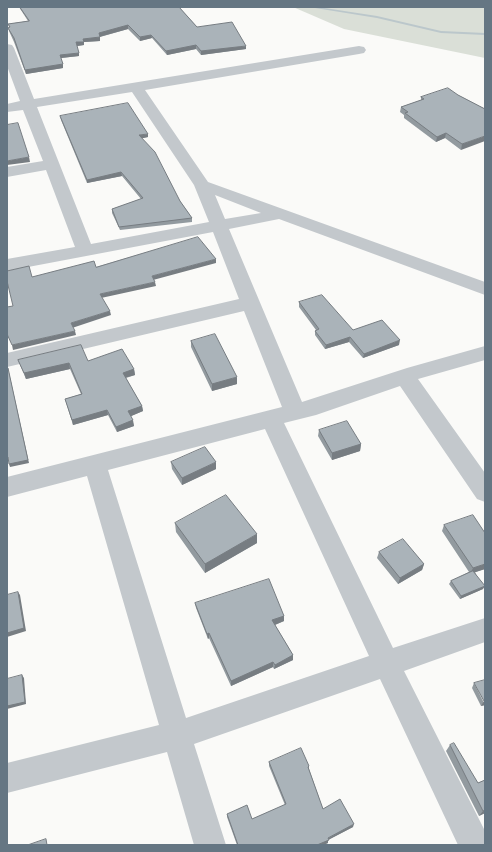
<!DOCTYPE html>
<style>
body{margin:0}
#map{position:relative;width:492px;height:852px;overflow:hidden;background:#fafaf8;font-family:"Noto Sans",sans-serif}
canvas{display:block}
.frame{position:absolute;inset:0;border:8px solid #657683;pointer-events:none}
</style>
<div id="map">
<canvas width="492" height="852"></canvas>
<div class="frame"></div>
</div>
<script>
const c = document.querySelector('canvas').getContext('2d');
c.lineJoin = 'round';
function fill(path, color) {
  c.fillStyle = color;
  c.fill(path, 'evenodd');
}
function trace(path, color, width, dash) {
  c.strokeStyle = color;
  c.lineWidth = width;
  c.lineCap = dash ? 'butt' : 'round';
  c.setLineDash(dash || []);
  c.stroke(path);
}
fill(new Path2D(`
 M293,7H485V58L344,29Z`), '#dadfd7');
fill(new Path2D(`
 M309,7H318L377,16L441,31L485,33V35L441,33L377,18Z`), '#bbc7cb');
fill(new Path2D(`
 M7,44L12,45L14,48L34,99L359,46L364,47L366,50L364,53L359,54L145,90L208,182L485,282V295L279,219L229,229L302,402L407,368L485,346V360L418,379L485,473V502L477,499L400,386L316,415L284,423L393,648L485,618V642L404,671L485,831V845H458L380,679L194,744L226,845H194L167,752L7,793V763L159,725L87,476L7,497V477L282,407L244,311L7,367V353L239,299L213,232L7,271V259L75,247L46,170L7,177V167L43,161L23,110L7,112V104L20,101L7,66ZM132,92L194,185L209,222L91,244L37,107ZM215,195L261,213L225,219ZM265,429L369,656L186,718L108,470Z`), '#c3c8cc');
fill(new Path2D(`
 M19,7H179L197,27L246,49L201,55L196,49L167,55L152,38L140,41L128,29L100,37V41L84,42V45L77,46L79,56L61,58L63,68L26,74L14,42L9,31L8,28L9,27L8,24L28,21Z
 M458,95L485,109L461,150L445,138L436,142L404,118V115L400,112L401,107L421,100V97Z
 M60,116L148,137L142,138L180,201L192,218V222L120,230L112,213V209L141,199L122,176L87,183L61,120Z
 M299,302L353,330L399,345L363,358L349,342L325,349L315,335V331L316,330L299,307Z
 M191,341L237,384L212,391L191,347Z
 M18,360L88,361L134,369L135,375L126,378L142,406L143,411L131,416L134,426L117,432L108,415L73,425L65,399L81,394L70,369L26,379Z
 M319,430L361,444L360,451L332,460L318,436Z
 M171,462L216,469L182,485L172,469Z
 M175,523L257,543L205,573L176,532Z
 M444,525L485,569L475,572L483,589L460,599L449,584L451,581L469,572L442,531Z
 M379,552L424,564L422,570L398,584L377,558Z
 M195,603L284,616V621L275,625L293,655V660L274,669L273,667L231,686L209,638L208,639L196,608Z
 M474,683L485,705L481,706L472,688Z
 M450,745L478,783L485,780V813L479,816L446,751Z
 M269,762L309,766V769L323,809L353,827L328,840V843L323,845H237L227,817V814L252,819L285,805L269,766Z`), '#929a9f');
fill(new Path2D(`
 M128,25V29L99,37V33Z
 M151,35L152,38L140,41V37Z
 M100,37V41L84,42V45L77,46L76,42L83,39Z
 M196,45V49L167,55L166,51Z
 M246,46V49L201,55V51Z
 M79,53V56L61,58L60,55Z
 M63,64V68L26,74L25,70Z
 M446,133L445,138L436,142L437,137Z
 M148,134V137L139,139V135Z
 M485,136V141L461,150L462,144Z
 M29,157L30,162L7,165V161Z
 M121,172L122,176L87,183V180Z
 M216,259V263L153,280L152,276Z
 M155,282L156,286L101,298L100,294Z
 M110,311L111,315L72,328L71,323Z
 M75,331L76,335L13,350L12,345Z
 M350,337L349,342L325,349L326,345Z
 M400,340L399,345L363,358L364,354Z
 M69,363L70,369L26,379L24,373Z
 M8,368L29,463L10,467L9,464Z
 M134,369L135,375L124,378L123,373Z
 M237,377V384L212,391V384Z
 M142,406L143,411L129,417L128,411Z
 M107,410L108,415L73,425L72,420Z
 M133,420L134,426L117,432L116,427Z
 M361,444L360,451L332,460V453Z
 M216,462V469L182,485V478Z
 M257,534V543L205,573V564Z
 M424,564L422,570L398,584L400,578Z
 M485,564V569L470,574L473,568Z
 M485,586L483,589L460,599L461,596Z
 M18,592L20,595L26,631L7,637V633Z
 M284,616V621L272,626V620Z
 M209,633V638L208,639L207,634Z
 M293,655V660L274,669L275,665Z
 M273,662V667L231,686V681Z
 M22,675L24,678L26,704L7,709V706Z
 M484,701H485V705L481,706Z
 M485,810V813L479,816L483,811Z
 M354,824L353,827L328,840V843L323,845H317Z`), '#777d82');
const building = new Path2D(`
 M20,7H179L197,27L232,22L246,46L201,51L196,45L166,51L151,35L140,37L128,25L99,33L100,37L83,39L84,42H76L79,53L60,55L63,64L25,70L14,38L8,28L10,27L8,24L29,21Z
 M448,88L458,95L485,109V136L462,144L446,133L437,137L405,113L408,112L401,107L424,99L421,97Z
 M128,103L148,134L139,135L155,152L180,201L192,218L119,227L112,209L143,198L121,172L87,180L60,116Z
 M18,123L29,157L7,161V125Z
 M198,237L216,259L152,276L155,282L100,294L110,311L71,323L75,331L12,345L7,334V307L13,306L7,281V271L29,266L32,277L94,261L96,267Z
 M322,295L353,330L382,320L400,340L364,354L350,337L326,345L315,331L319,329L299,302Z
 M215,334L237,377L212,384L191,341Z
 M81,345L88,361L122,349L134,369L123,373L142,406L128,411L133,420L116,427L107,410L72,420L65,399L82,394L69,363L24,373L18,360Z
 M7,368H8L28,460L9,464L8,457H7Z
 M347,421L361,444L332,453L319,430Z
 M205,447L216,462L182,478L171,462Z
 M226,495L257,534L205,564L175,523Z
 M473,515L485,533V564L473,568L444,525Z
 M403,539L424,564L400,578L379,552Z
 M473,571L485,586L461,596L451,581Z
 M269,579L284,616L272,620L293,655L275,665L273,662L231,681L209,633L207,634L195,603Z
 M18,592L24,628L7,633V595Z
 M22,675L25,702L7,706V679Z
 M485,680V701H484L474,683Z
 M454,743L478,783L485,780V810L483,811L450,745Z
 M301,748L309,766L308,767L323,809L340,799L354,824L328,838L329,840L317,845H238L227,814L247,805L252,819L286,804L269,762Z
 M46,839L47,845H28Z`);
fill(building, '#aab3b9');
trace(building, '#777d82', 1);
</script>
